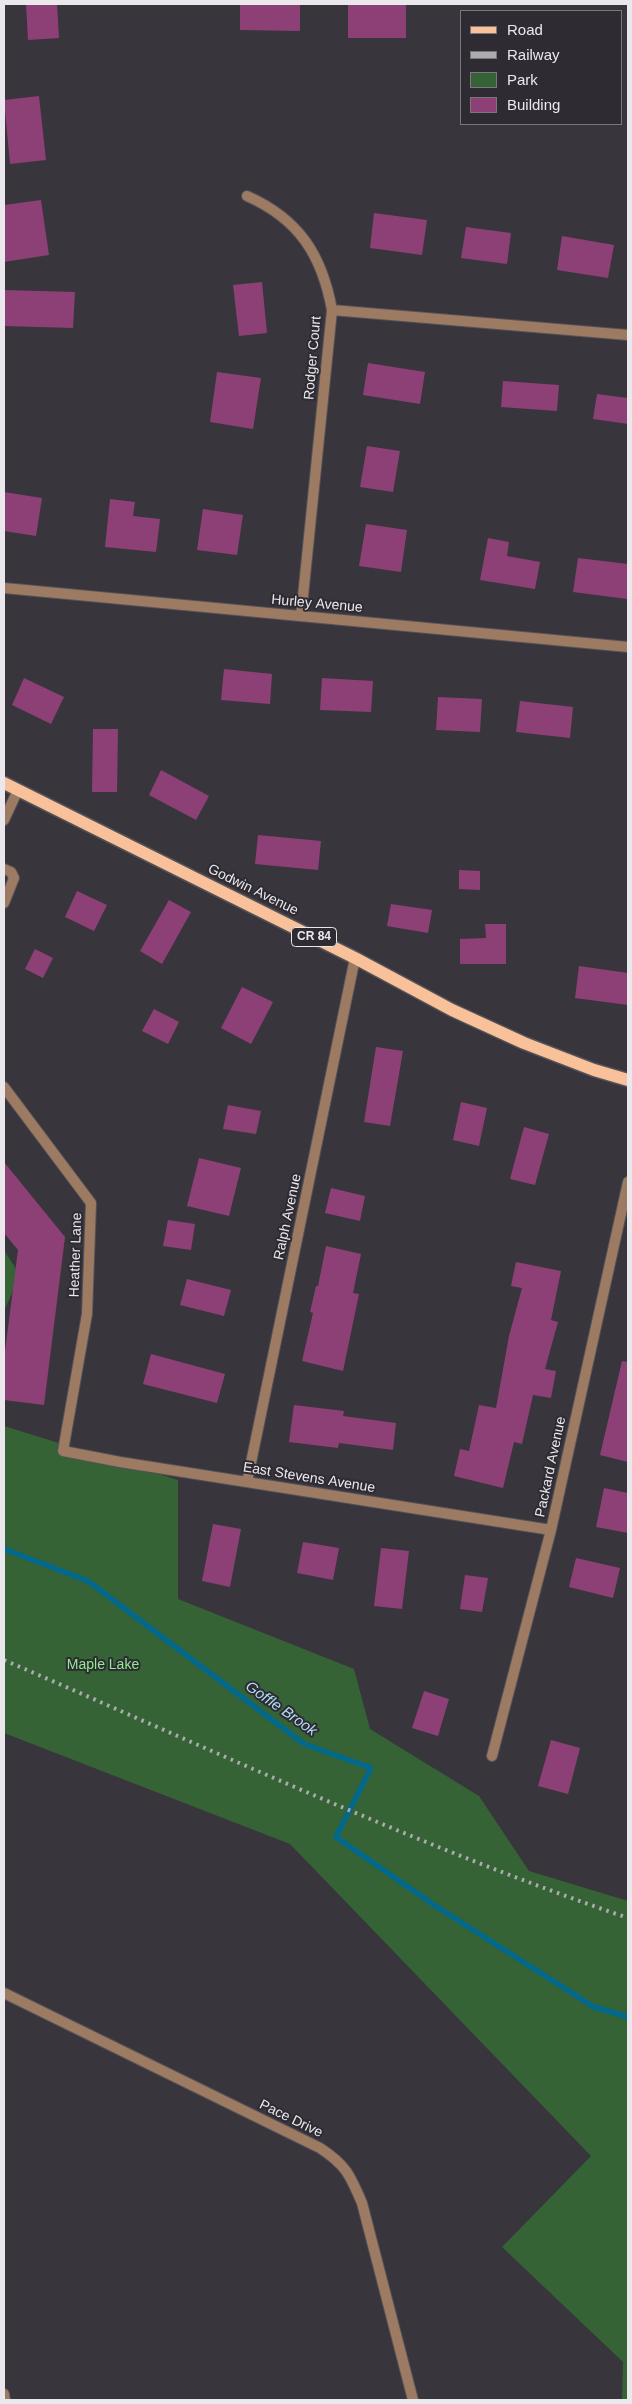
<!DOCTYPE html>
<style>
body{margin:0}
#map{position:relative;width:632px;height:2404px;overflow:hidden;background:#39353d;font-family:Helvetica,sans-serif}
canvas{display:block}
.frame{position:absolute;inset:0;border:5px solid #eae8ed;pointer-events:none}
.legend{position:absolute;left:460px;top:10px;width:162px;height:115px;box-sizing:border-box;background:#2f2b33;border:1px solid #7a777d;margin:0;padding:6px 9px;list-style:none;font-size:15px;color:#eae8ed}
.legend li{display:flex;align-items:center;gap:10px;height:25px}
.legend b{width:25px;border:1px solid #7a777d}
</style>
<div id="map">
<canvas width="632" height="2404"></canvas>
<div class="frame"></div>
<ul class="legend">
<li><b style="height:6px;background:#f9c19a"></b>Road</li>
<li><b style="height:6px;background:#adaab0"></b>Railway</li>
<li><b style="height:14px;background:#356335"></b>Park</li>
<li><b style="height:14px;background:#8c4076"></b>Building</li>
</ul>
</div>
<script>
const c = document.querySelector('canvas').getContext('2d');
c.lineJoin = 'round';
function fill(path, color) {
  c.fillStyle = color;
  c.fill(path, 'evenodd');
}
function trace(path, color, width, dash) {
  c.strokeStyle = color;
  c.lineWidth = width;
  c.lineCap = dash ? 'butt' : 'round';
  c.setLineDash(dash || []);
  c.stroke(path);
}
function write(font, color, halo, rows, align = 'center') {
  c.font = font + ' Helvetica,sans-serif';
  c.lineWidth = 4;
  c.setLineDash([]);
  c.textBaseline = 'middle';
  c.strokeStyle = halo;
  c.fillStyle = color;
  for (const [text, x, y, turn = 0] of rows) {
    c.save();
    c.translate(x, y);
    c.rotate((+turn || 0) * Math.PI / 180);
    c.textAlign = isNaN(turn) ? turn : align;
    if (halo) c.strokeText(text, 0, 0);
    c.fillText(text, 0, 0);
    c.restore();
  }
}
fill(new Path2D(`
 M4,1250L20,1275L4,1311Z
 M4,1426L178,1480V1599L354,1669L370,1729L479,1796L529,1871L628,1901V2400H622L623,2362L502,2247L591,2156L290,1844L4,1733Z`), '#356335');
trace(new Path2D(`
 M4,1549L88,1581L304,1744L371,1768L336,1837L434,1905L594,2007L628,2017`), '#02688c', 5.5);
fill(new Path2D(`
 M26,4H57L59,38L28,40Z
 M240,4H300V31L240,30Z
 M348,4H406V38H348Z
 M39,96L46,160L10,164L4,100Z
 M41,200L49,255L4,262V205Z
 M374,213L427,220L422,255L370,248Z
 M466,227L511,233L507,264L461,258Z
 M562,236L614,245L608,278L557,270Z
 M262,282L267,333L239,336L233,285Z
 M4,290L75,292L73,328L4,326Z
 M368,363L425,372L420,404L363,395Z
 M217,372L261,378L253,429L210,422Z
 M503,381L559,385L557,411L501,407Z
 M597,394L628,398V424L593,419Z
 M367,446L400,451L393,492L360,487Z
 M4,492L42,498L36,536L4,531Z
 M110,499L135,502L133,516L160,519L156,552L105,547Z
 M203,509L243,515L237,555L197,550Z
 M366,524L407,530L401,572L359,566Z
 M488,538L509,542L507,556L540,562L535,589L480,580Z
 M578,558L628,564L627,599L573,592Z
 M224,669L272,674L270,704L221,700Z
 M24,678L64,697L51,724L12,705Z
 M322,678L373,681L371,712L320,710Z
 M438,697L482,699L480,732L436,730Z
 M520,701L573,707L570,738L516,732Z
 M93,729H118L117,792H92Z
 M161,770L209,796L196,820L149,795Z
 M258,835L321,841L318,870L255,864Z
 M459,870L480,871V890L459,889Z
 M77,891L107,905L94,931L65,917Z
 M169,900L191,912L162,964L140,951Z
 M391,904L432,910L428,933L387,926Z
 M485,924H506V964H460V939L486,938Z
 M35,949L53,958L43,978L25,969Z
 M579,966L628,973V1005L575,998Z
 M242,987L273,1002L251,1044L221,1028Z
 M154,1009L179,1022L168,1044L142,1031Z
 M376,1047L403,1051L390,1126L364,1122Z
 M461,1102L487,1108L479,1146L453,1140Z
 M228,1105L261,1111L256,1134L223,1129Z
 M524,1127L549,1134L535,1185L510,1179Z
 M199,1158L241,1168L229,1216L187,1206Z
 M4,1162L65,1237L44,1405L4,1400V1359L18,1250L4,1233Z
 M331,1188L365,1196L360,1221L325,1213Z
 M168,1220L195,1224L191,1250L163,1246Z
 M326,1246L361,1254L353,1293L359,1294L343,1371L302,1361L313,1313L310,1312L316,1286H318Z
 M516,1262L561,1271L551,1320L558,1322L545,1369L556,1371L551,1398L533,1395L522,1444L514,1442L503,1488L454,1476L460,1449L469,1451L479,1405L496,1408L509,1336L522,1288L511,1286Z
 M187,1279L231,1290L224,1316L180,1305Z
 M151,1354L225,1374L217,1403L143,1384Z
 M622,1361L628,1362V1462L600,1455Z
 M294,1405L344,1411L343,1416L396,1423L393,1450L339,1443L338,1448L289,1442Z
 M604,1488L628,1493V1533L596,1527Z
 M213,1524L241,1529L230,1587L202,1581Z
 M303,1542L339,1548L333,1580L297,1573Z
 M381,1548L409,1551L402,1609L374,1606Z
 M576,1558L620,1568L613,1598L569,1587Z
 M465,1575L488,1578L482,1612L460,1609Z
 M424,1691L449,1699L438,1736L412,1728Z
 M551,1740L580,1748L568,1794L538,1786Z`), '#8c4076');
const service = new Path2D(`
 M4,820L18,790
 M4,869L11,872L14,878L4,903`);
const minor = new Path2D(`
 M247,196C299,219 322,255 332,310L301,616
 M332,310L628,335
 M4,588L628,647
 M4,1087L91,1203L87,1314L63,1451L120,1462L551,1530
 M247,1482L355,958
 M492,1756L551,1530L628,1182
 M4,1993L320,2148C346,2165 350,2175 362,2203L413,2400
 M4,2394L5,2400`);
const primary = new Path2D(`
 M4,783L355,958L452,1010L524,1043L594,1070L628,1080`);
trace(service, '#555259', 12);
trace(minor, '#555259', 12);
trace(primary, '#555259', 15);
trace(service, '#9d7b63', 10);
trace(minor, '#9d7b63', 10);
trace(primary, '#f9c19a', 12);
trace(new Path2D(`
 M4,1660C210,1749 415,1845 628,1918`), '#adaab0', 4, [2.5, 5]);
for (const [x, y, w] of [
 [314,937,45]
]) {
  const box = new Path2D();
  box.roundRect(x - w / 2, y - 9.5, w, 19, 4);
  c.fillStyle = '#2f2b33';
  c.fill(box);
  trace(box, '#eae8ed', 1);
}
write('bold 12px', '#eae8ed', null, [
 ["CR 84",314,937]
]);
write('14px', '#eae8ed', '#2f2b33', [
 ["Rodger Court",313,358,-85],
 ["Hurley Avenue",317,604,5],
 ["Godwin Avenue",253,890,26],
 ["Ralph Avenue",288,1217,-78],
 ["Heather Lane",76,1255,-88],
 ["Packard Avenue",551,1467,-78],
 ["East Stevens Avenue",309,1478,9],
 ["Pace Drive",291,2119,26]
]);
write('14px', '#91ec90', '#2f2b33', [
 ["Maple Lake",103,1665]
]);
write('italic 15px', '#aedef8', '#2f2b33', [
 ["Goffle Brook",281,1709,35]
]);
</script>
